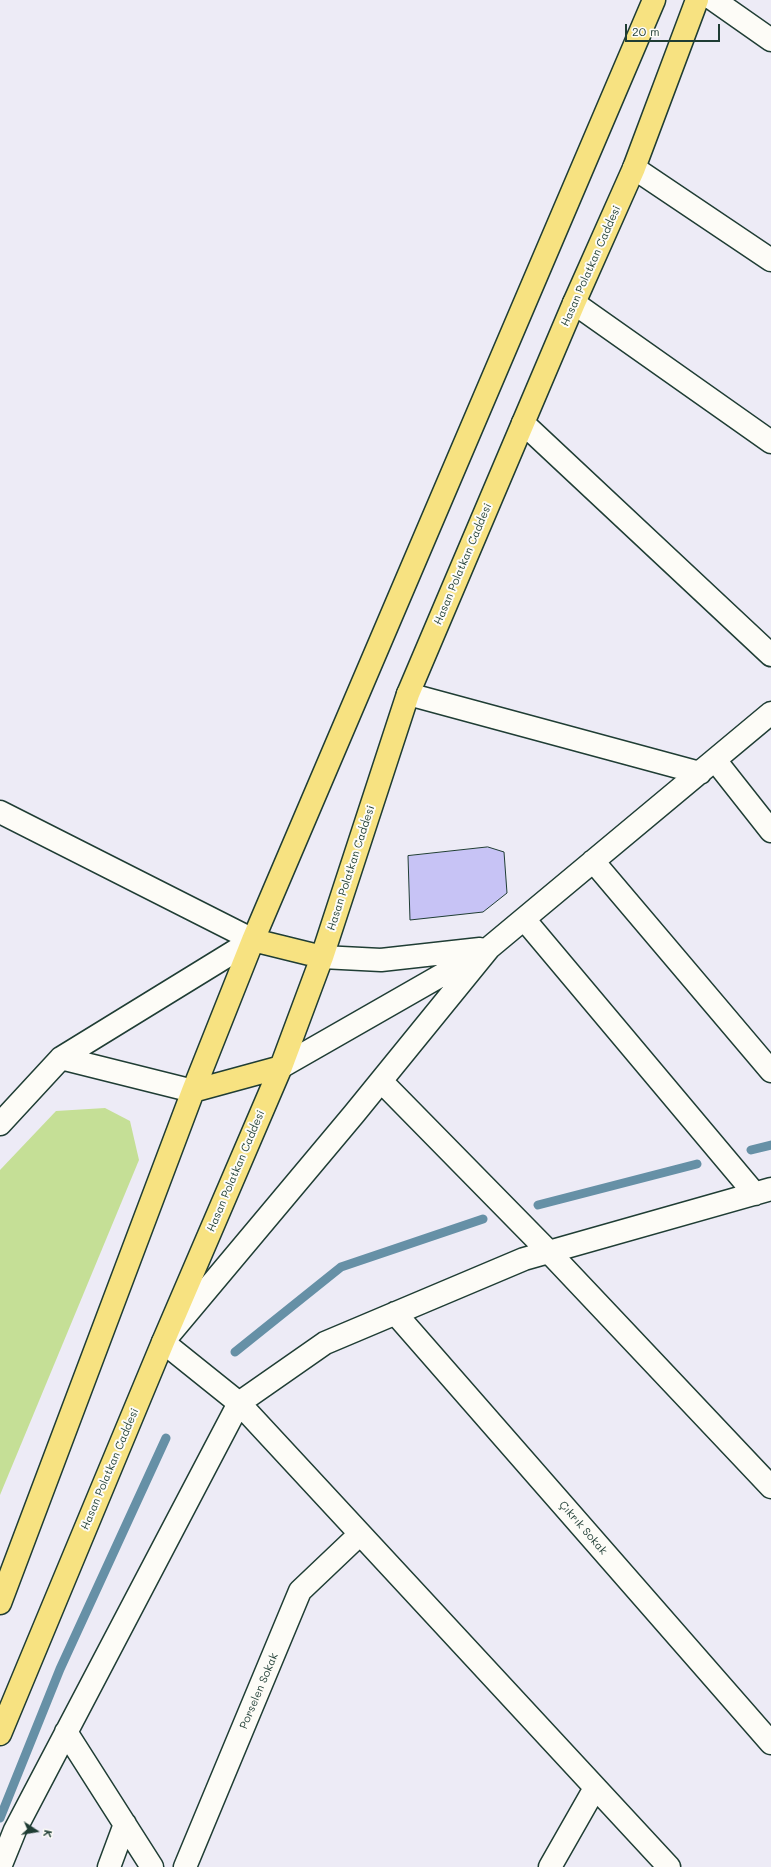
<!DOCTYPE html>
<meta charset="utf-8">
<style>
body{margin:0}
#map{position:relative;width:771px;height:1867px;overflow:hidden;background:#edebf6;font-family:Mali,sans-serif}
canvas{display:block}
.north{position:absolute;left:16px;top:1811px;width:40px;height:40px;-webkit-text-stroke:3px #fdfcf7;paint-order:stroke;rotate:102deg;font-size:11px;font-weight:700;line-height:16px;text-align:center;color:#1f3d34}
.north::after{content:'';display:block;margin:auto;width:14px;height:18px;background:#1f3d34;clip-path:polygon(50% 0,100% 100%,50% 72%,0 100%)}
.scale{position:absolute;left:625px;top:24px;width:95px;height:18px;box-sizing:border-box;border:2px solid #1f3d34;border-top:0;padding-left:5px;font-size:12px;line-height:14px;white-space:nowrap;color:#1f3d34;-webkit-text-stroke:3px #fdfcf7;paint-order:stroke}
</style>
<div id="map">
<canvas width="771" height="1867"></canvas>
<div class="north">K</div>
<div class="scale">20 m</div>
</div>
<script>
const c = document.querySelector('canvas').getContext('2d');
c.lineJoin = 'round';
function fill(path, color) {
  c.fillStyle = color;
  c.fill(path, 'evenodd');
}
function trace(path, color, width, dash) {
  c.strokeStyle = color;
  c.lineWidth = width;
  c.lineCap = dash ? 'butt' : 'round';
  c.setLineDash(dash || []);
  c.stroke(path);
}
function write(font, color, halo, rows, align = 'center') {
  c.font = font + ' Mali,sans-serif';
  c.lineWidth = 4;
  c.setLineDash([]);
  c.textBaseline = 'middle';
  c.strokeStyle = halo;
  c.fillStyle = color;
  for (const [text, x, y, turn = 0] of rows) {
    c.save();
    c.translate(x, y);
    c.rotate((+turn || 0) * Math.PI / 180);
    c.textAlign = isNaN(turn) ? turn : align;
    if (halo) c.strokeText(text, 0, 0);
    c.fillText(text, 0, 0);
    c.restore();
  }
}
fill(new Path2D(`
 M105,1108L130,1121L139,1160L0,1495V1170L56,1111Z`), '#c5df96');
trace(new Path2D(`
 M751,1150L771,1145
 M538,1205L697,1164
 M235,1352L341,1267L483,1219
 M0,1818L60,1669L166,1438`), '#6690a6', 9);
const building = new Path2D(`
 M488,847L504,852L507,893L483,912L410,920L408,856Z`);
fill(building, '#c7c3f5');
trace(building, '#1f3d34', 1);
const minor = new Path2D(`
 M714,0L771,40
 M634,168L771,260
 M574,303L771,442
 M523,423L771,655
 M408,694L700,773
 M715,760L771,831
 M0,812L253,940
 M593,861L771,1071
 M524,919L755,1194
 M489,948L354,1114L163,1342L239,1403L669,1867
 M322,957L381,960L480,949
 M61,1058L193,1091
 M281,1067L489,948L771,713
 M381,1081L549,1252L771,1487
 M0,1124L61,1058L253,940
 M395,1313L771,1743
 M66,1732L152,1867
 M0,1867L15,1830L239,1403L325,1343L524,1259L771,1189
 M109,1867L125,1824
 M185,1867L300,1591L360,1534
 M550,1867L595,1788`);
const major = new Path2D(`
 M253,940L322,957
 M193,1091L281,1067
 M0,1603L193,1091L253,940L654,0
 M0,1734L163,1342L281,1067L322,957L408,694L574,303L634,168L697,0`);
trace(minor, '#1f3d34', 25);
trace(major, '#1f3d34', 25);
trace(minor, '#fdfcf7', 22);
trace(major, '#f7e281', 22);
write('11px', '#1f3d34', '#fdfcf7', [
 ["Hasan Polatkan Caddesi",591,266,-66],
 ["Hasan Polatkan Caddesi",463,564,-67],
 ["Hasan Polatkan Caddesi",351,868,-72],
 ["Hasan Polatkan Caddesi",236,1171,-67],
 ["Hasan Polatkan Caddesi",110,1469,-67],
 ["Çıkrık Sokak",583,1528,49],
 ["Porselen Sokak",259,1691,-67]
]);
</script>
